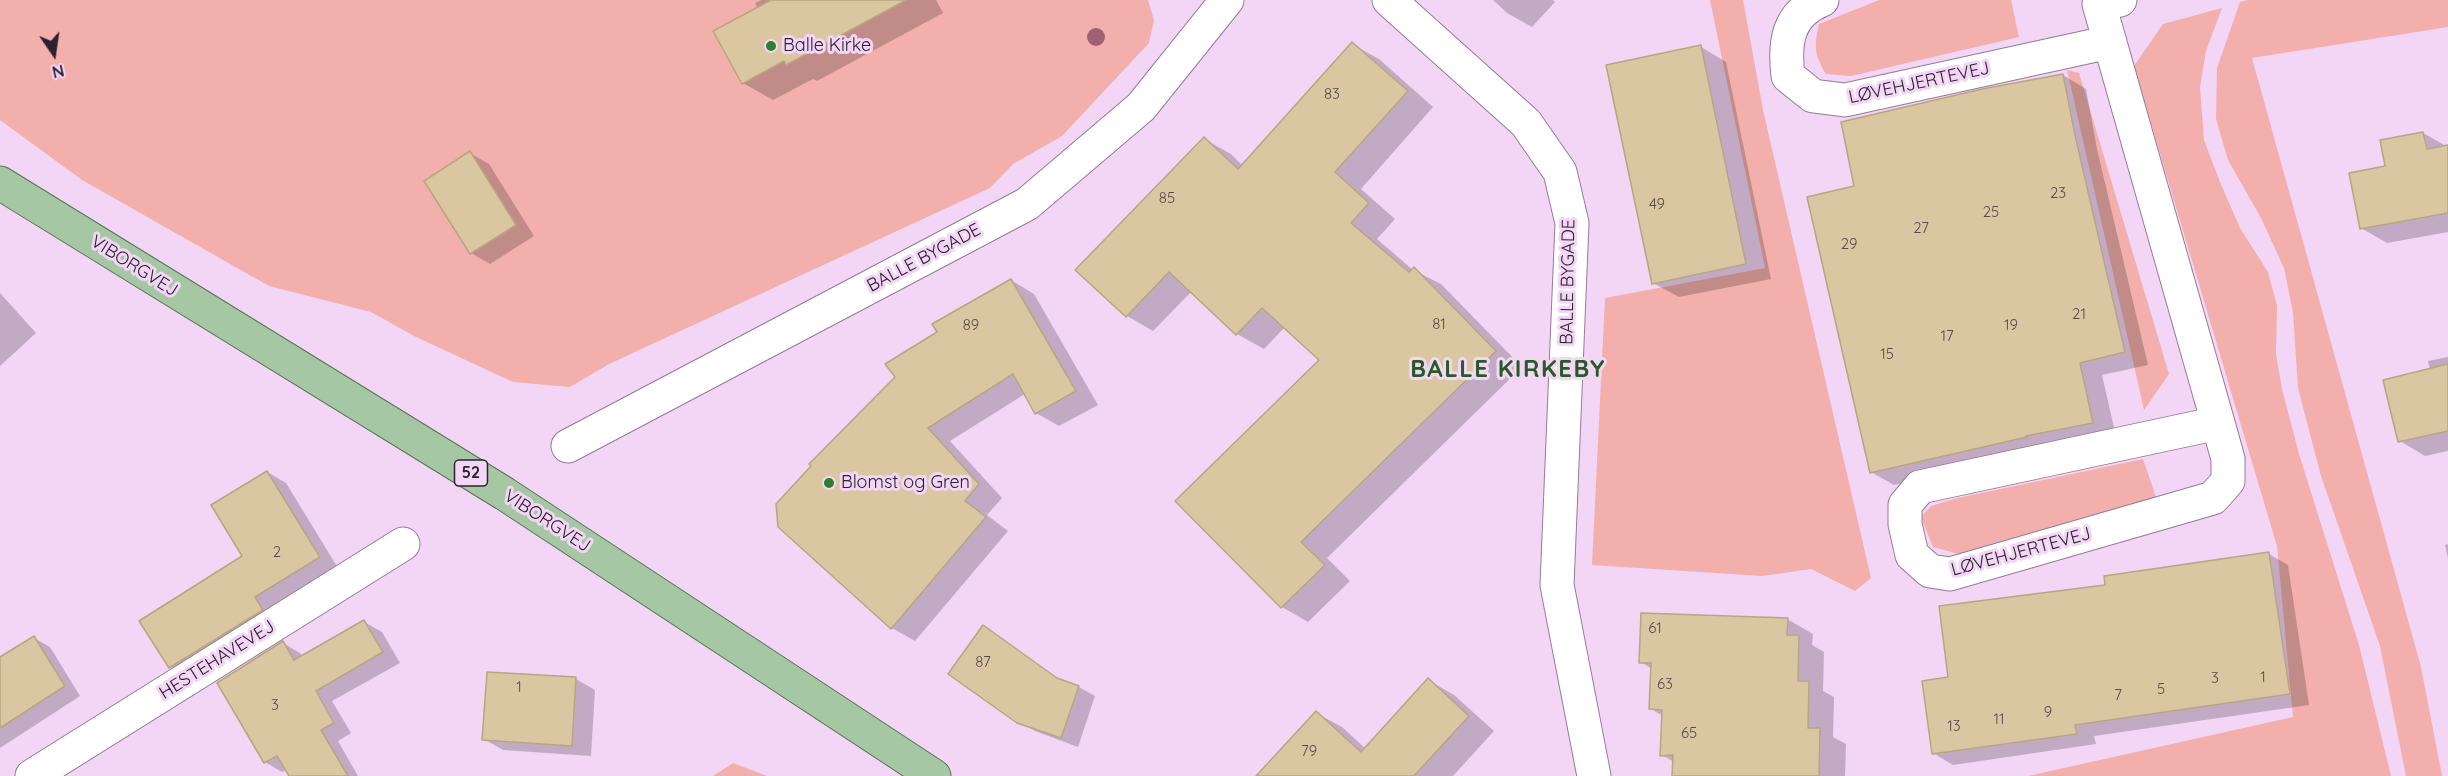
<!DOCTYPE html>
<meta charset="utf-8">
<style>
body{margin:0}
#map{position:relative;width:2448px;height:776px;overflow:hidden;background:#f3d5f6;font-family:Quicksand,sans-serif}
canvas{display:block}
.north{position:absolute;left:24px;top:24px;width:60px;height:60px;-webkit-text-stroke:4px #f3d5f6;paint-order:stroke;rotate:167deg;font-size:16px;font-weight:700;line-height:24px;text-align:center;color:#2c212e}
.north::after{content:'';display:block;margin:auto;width:21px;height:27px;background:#2c212e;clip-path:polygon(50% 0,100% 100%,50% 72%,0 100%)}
</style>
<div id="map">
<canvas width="2448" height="776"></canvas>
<div class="north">N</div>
</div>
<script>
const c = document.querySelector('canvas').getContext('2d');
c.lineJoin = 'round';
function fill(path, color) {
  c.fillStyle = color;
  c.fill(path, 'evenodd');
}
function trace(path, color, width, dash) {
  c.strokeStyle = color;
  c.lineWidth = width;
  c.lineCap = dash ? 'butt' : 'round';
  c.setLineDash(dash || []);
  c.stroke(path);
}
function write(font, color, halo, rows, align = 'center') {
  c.font = font + ' Quicksand,sans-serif';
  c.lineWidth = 6;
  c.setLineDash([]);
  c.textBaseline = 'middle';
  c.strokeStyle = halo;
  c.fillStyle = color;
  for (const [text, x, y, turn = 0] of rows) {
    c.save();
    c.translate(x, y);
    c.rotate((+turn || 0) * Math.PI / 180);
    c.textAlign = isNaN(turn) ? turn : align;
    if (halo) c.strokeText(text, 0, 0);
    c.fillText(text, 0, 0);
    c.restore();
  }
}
fill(new Path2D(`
 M0,0H1148L1154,20L1149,43L1062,136L1013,164L990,188L609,364L570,387L513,382L414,336L371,312L269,286L82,180L0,120Z
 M1710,0H1743L1763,110L1871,578L1855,591L1811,569L1762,576L1592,565L1605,298L1765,268Z
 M1879,0H2011L2019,37L1851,76L1826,74C1814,54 1814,46 1819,24Z
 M2248,0H2448V27L2252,58L2421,667L2442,776H2406L2380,646L2321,476L2298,388L2293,312L2284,268L2261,218L2228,160L2216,119L2217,68L2240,2Z
 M2222,8L2206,51L2200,87L2204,140L2220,182L2240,228L2268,272L2277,306L2276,354L2282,389L2299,454L2359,645L2391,776H2028L2293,717L2277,546L2134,66L2163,24Z
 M2067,70L2079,73L2169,374L2144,410Z
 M2143,459L2156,497L1959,554L1933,547L1921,517L1931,506L1958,498Z
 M733,763L767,776H713Z`), '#f2afab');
fill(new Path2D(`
 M762,0H936L943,13L817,81L813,79L773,100L743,83L758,9L755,3Z
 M1493,0H1553L1555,2L1532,27L1507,13Z
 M1352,44L1379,59L1433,107L1361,189L1395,219L1377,239L1413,270L1441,284L1522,367L1327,558L1350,581L1308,622L1282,607L1321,360L1285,327L1264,349L1237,334L1192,291L1153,331L1127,316L1204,139L1231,154L1243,166Z
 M1701,47L1726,62L1771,279L1679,297L1653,283Z
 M2063,75L2086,89L2097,149L2148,365L2102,375L2116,436L1894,485L1871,472Z
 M2423,133L2448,147V232L2387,243L2361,228L2387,167Z
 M470,153L489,164L534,236L490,264L471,253Z
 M1011,280L1034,294L1098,405L1059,426L1036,413L1025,394L950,441L1002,498L987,515L1008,531L915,641L892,628L939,333Z
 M0,293L36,333L0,366Z
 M2448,357V451L2425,456L2400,441L2430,370L2428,361Z
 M267,472L286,483L338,568L189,678L171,667L245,557Z
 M2448,544V558L2445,545Z
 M2269,554L2288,565L2309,705L2094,736L2096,744L1953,765L1933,753L2107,586Z
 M1787,619L1813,634L1812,645L1824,652L1823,691L1834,697L1833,737L1846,744L1845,776H1673L1674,762L1662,755L1663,716L1651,709L1652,669L1641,662Z
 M364,622L382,632L400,663L332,701L351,733L338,741L358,776H290L287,770L282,772L265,762L283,643L300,653L303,657Z
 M984,627L1062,682L1079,687L1095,696L1078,747L1035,731L1018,721Z
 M34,638L50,647L80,696L0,748V659Z
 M488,674L576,679L595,690L591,756L503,750L484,739Z
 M1428,680L1454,695L1494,731L1453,776H1287L1316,713L1342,727L1366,749Z`), '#0003');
const building = new Path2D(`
 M771,0H906L786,65L784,61L742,84L713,31Z
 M1352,42L1408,91L1335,172L1369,203L1351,223L1409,272L1414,267L1496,351L1301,542L1325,565L1281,608L1175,501L1319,360L1262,308L1236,335L1169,272L1126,317L1075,270L1204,137L1238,169Z
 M1701,45L1746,264L1652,284L1606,65Z
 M2063,74L2075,135L2125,352L2080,363L2093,423L2026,436L2027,437L1870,473L1807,197L1854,186L1841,122L1982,89Z
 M2423,132L2427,149L2448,145V213L2360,229L2349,173L2385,166L2380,140Z
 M470,151L516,225L470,254L424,181Z
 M1011,279L1076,391L1035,414L1013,374L928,428L979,484L965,501L986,517L891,629L778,527L776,504L811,466L809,464L895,377L885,364L937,332L932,324Z
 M2448,364V431L2398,442L2383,380Z
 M267,471L320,557L255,597L263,610L169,668L139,621L242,556L211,505Z
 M2269,552L2290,694L2075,725L2077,734L1932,754L1922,681L1948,677L1939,606L2105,585L2104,576Z
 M1641,613L1788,618L1787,635H1799L1798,681H1809L1808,728H1820L1819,776H1672L1673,755L1660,756L1662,710L1649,709L1651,663H1639Z
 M364,620L383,652L316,691L334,723L321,730L348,776H289L277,756L264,763L217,683L283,641L294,660Z
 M983,625L1057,678L1079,686L1061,738L1017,723L948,674Z
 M34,636L65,686L0,728V657Z
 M487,672L576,677L572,746L482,740Z
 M1428,678L1469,716L1414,776H1256L1316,711L1361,752Z`);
fill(building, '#dac6a1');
trace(building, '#b8a581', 1.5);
const street = new Path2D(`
 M1389,0L1526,123L1560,172L1572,223L1557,585L1594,776
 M1822,0C1787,14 1784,43 1788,76L1813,96L1845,100L2110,42
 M2120,0L2099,4L2218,423L2228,459V481L2213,498L1950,574L1930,571L1912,555L1905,524V505L1920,487L2218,423
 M568,446L1027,204L1141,107L1227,0
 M32,776L403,544`);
const primary = new Path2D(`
 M0,183L505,494L934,776`);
trace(street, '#967a98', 35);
trace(primary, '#557553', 35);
trace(street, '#fff', 33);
trace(primary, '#a6c7a4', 33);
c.fillStyle = '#9f6075';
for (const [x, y] of [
 [1096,37]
]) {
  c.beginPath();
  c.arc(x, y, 9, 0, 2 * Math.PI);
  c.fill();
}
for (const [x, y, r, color] of [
 [771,46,6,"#2d802d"],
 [829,483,6,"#2d802d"]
]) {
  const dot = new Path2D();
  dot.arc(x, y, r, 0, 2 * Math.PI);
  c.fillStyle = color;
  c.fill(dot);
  trace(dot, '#f3d5f6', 2);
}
write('15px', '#584a4b', null, [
 ["83",1332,94],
 ["23",2058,193],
 ["85",1167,198],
 ["49",1657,204],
 ["25",1991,212],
 ["27",1921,228],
 ["29",1849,244],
 ["21",2079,314],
 ["81",1439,324],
 ["89",971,325],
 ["19",2011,325],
 ["17",1947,336],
 ["15",1887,354],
 ["2",277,552],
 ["61",1655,628],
 ["87",983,662],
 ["1",2263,677],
 ["3",2215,678],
 ["63",1665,684],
 ["1",519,687],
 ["5",2161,689],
 ["7",2118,695],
 ["3",275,705],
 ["9",2048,712],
 ["11",1999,719],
 ["13",1954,726],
 ["65",1689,733],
 ["79",1309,751]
]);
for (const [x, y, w] of [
 [471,473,33]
]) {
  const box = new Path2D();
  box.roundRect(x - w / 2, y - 13, w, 26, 4.5);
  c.fillStyle = '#f3d5f6';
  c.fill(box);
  trace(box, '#2c212e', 1.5);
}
write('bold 16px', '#2c212e', null, [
 ["52",471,473]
]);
write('18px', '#2c212e', '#f3d5f6', [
 ["Balle Kirke",783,46],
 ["Blomst og Gren",841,483]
], 'left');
write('18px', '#2c212e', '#f3d5f6', [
 ["LØVEHJERTEVEJ",1919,83,-12],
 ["BALLE BYGADE",924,258,-28],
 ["VIBORGVEJ",134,266,32],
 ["BALLE BYGADE",1568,282,-89],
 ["VIBORGVEJ",547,521,33],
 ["LØVEHJERTEVEJ",2021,552,-15],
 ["HESTEHAVEVEJ",217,660,-32]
]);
c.letterSpacing = '1.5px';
write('bold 24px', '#275b26', '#f3d5f6', [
 ["BALLE KIRKEBY",1508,370]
]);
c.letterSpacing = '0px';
</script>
